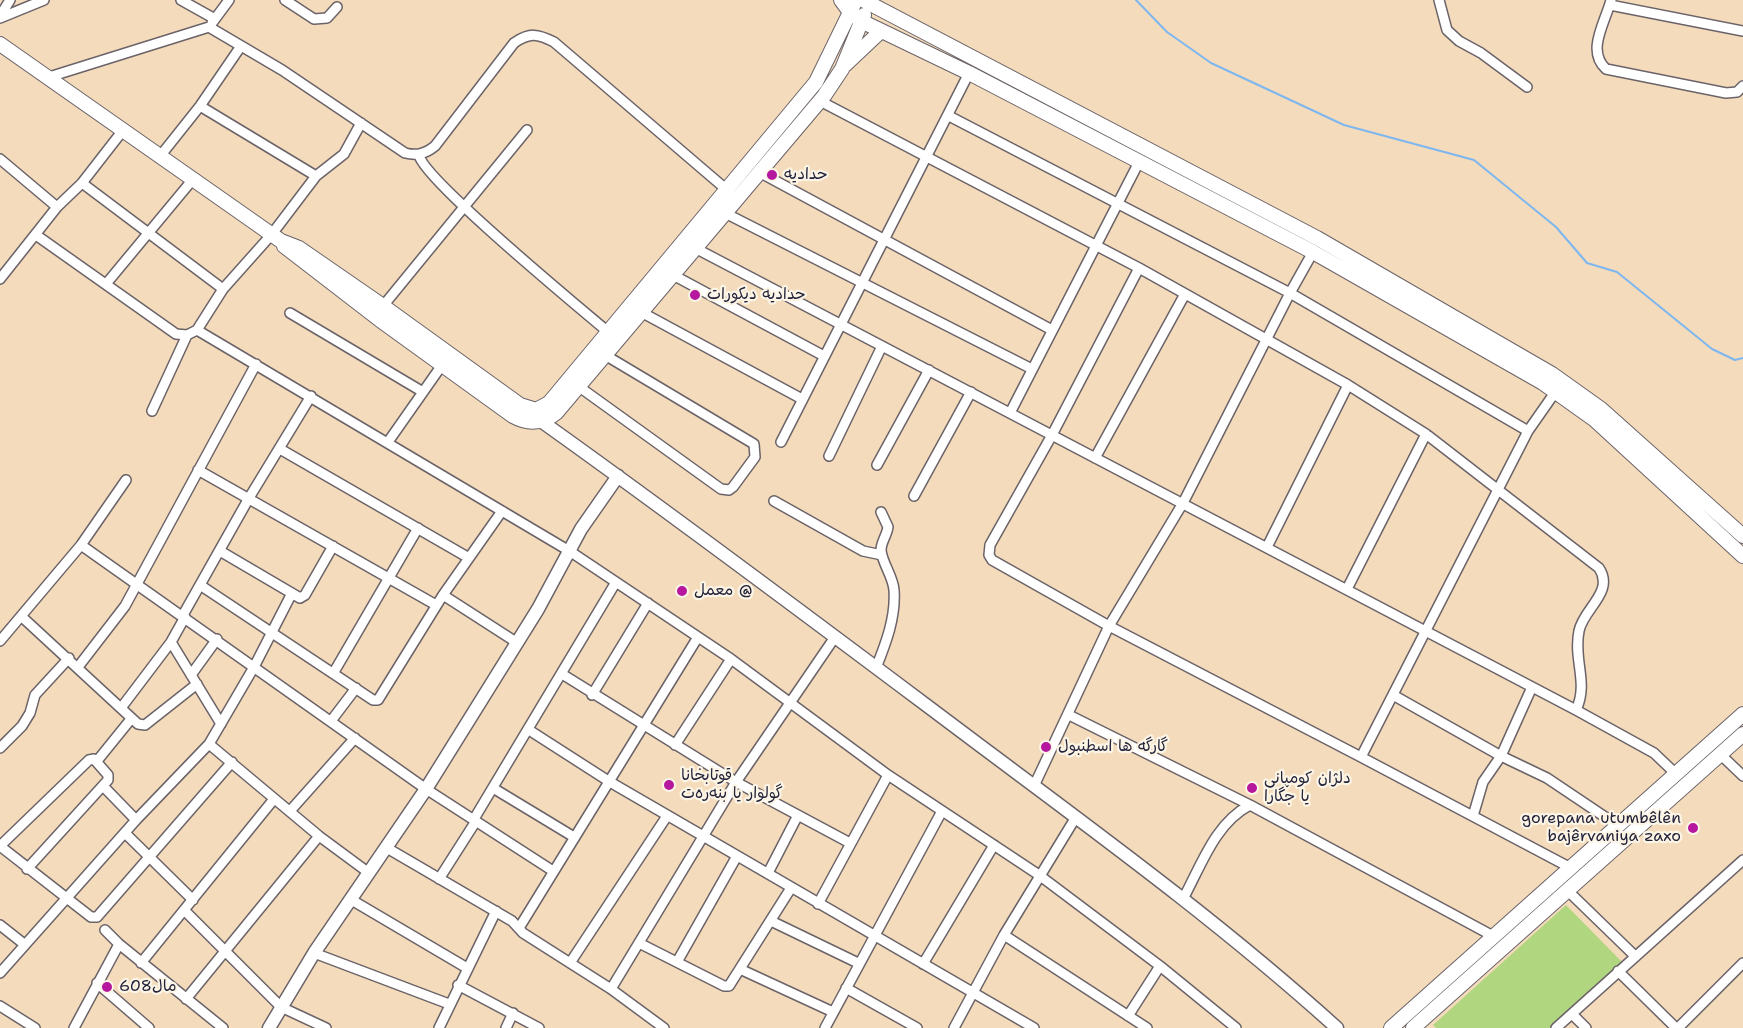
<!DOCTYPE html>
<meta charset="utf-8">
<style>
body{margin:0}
canvas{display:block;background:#f3dbbc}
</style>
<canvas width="1743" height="1028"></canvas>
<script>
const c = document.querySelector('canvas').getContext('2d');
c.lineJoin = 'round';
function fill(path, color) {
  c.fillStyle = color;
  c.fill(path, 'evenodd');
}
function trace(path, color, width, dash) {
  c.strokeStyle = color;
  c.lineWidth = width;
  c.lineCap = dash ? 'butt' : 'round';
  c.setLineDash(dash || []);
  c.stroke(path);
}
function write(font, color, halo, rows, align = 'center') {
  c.font = font + ' "Shantell Sans","Playpen Sans Arabic",sans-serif';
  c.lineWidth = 4.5;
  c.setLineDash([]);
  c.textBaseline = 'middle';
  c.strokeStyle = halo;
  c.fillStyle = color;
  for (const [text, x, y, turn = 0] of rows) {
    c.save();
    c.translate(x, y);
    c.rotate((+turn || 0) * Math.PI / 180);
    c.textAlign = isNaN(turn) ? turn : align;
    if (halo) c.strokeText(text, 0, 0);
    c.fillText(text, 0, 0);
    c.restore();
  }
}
fill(new Path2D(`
 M1566,905L1624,964L1555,1028H1436L1433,1025Z`), '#b0d680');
trace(new Path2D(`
 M1136,0L1167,32L1211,63L1344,125L1474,160L1556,227L1587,263L1617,272L1712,349L1735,360L1743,358`), '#7eb7ef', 2);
const street = new Path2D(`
 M181,0L215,19
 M285,0L314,19L327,18L337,7
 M1439,0L1447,30L1459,41L1481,53L1527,87
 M1611,0C1605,23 1586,51 1606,69L1726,93L1737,92L1743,86
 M1610,5L1743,31
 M0,16L10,0
 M0,18L44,0
 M212,23L229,0
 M49,77L209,27L282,70L405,153C417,156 425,154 435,146L514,43C530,32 538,34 554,42L727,190
 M820,101L1139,268L1348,385L1426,434L1599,568C1615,592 1583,609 1579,631C1573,660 1589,683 1576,710
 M200,106L316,176
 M949,116L1290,293L1528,431
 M161,155L200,106L241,46
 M419,155C423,179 580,308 608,332
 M0,159L57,207
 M759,172L1052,330
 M82,183L223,289
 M725,213L1032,369
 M36,235L176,334L187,335L197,330L223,289L272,234L316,176L344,154L361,123
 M695,248L1576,710L1654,753L1676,774
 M1139,268L1052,435L990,545L989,555L992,560L1109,626L1361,757
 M673,275L824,356
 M0,279L57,207L82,183L124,129
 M106,284L194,178
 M383,306L527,130
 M641,312L802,399
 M290,313L423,392
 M197,330L571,552L731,659L888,775L1039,875L1160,966L1236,1028
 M578,386L721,489L729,490L733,487L755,457L754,444L605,355
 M1556,391L1528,431L1361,757L1569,867
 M152,411L187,335
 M1010,413L1139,162
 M388,442L442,365
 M781,442L969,73
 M280,449L469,558
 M829,456L882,346
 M1095,458L1185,294
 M877,465L929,370
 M198,470L436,605
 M914,496L971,392
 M774,501L863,551L882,555
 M81,545L426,789L553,871
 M1267,547L1348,385
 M220,551L300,598L305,595L333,546
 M200,585L373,700H378L443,595L502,511
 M1347,589L1426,434
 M443,595L516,642
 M183,615L249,498L311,396
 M21,616L138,724L145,725L197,684
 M0,641L81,545L126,480
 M171,642L221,724
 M78,667L125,606L256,364
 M876,668C886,643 896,617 894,590C893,576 882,563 881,550C881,542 887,535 888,527L881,512
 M334,672L418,528
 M562,674L736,782L850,843
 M191,675L217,639
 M592,695L648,603
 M1393,695L1501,756L1547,778L1617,825
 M121,708L171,642L185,617
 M1069,715L1250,805L1493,936
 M331,721L356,688
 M529,730L610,782L1034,1028
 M209,744L319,836L369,873
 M675,745L731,659
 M0,748L22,726L30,713L35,695L69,658
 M1720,754L1743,776
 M97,761L131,719
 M103,786L136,820
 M1034,786L1109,626L1183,503L1290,293L1313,252
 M493,788L574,837
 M290,811L355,738
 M1473,816L1483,782L1501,756L1532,687
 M474,819L616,582
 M125,833L193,900
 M0,846L91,917H97L232,762
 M0,846L89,760L94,759L108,775V780L27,869
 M387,848L512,921L523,933L611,989L664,1028
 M768,873L798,815
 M439,879L476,821
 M1567,890L1635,956
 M350,899L467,968
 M1183,899C1201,866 1215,823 1250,805
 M818,904L888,775
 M185,911L281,1007L326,1028
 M771,921L858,963
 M0,925L24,944
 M519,928L698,637
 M105,930L119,944L223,1028
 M1004,935L1147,1028
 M639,943L724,986H729L791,888
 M314,953L449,1004
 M677,962L737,856
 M141,963L274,799
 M570,963L667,816
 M923,964L994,845
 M742,970L833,1012
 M1618,971L1676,1028
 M0,973L136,820L209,744L254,667L292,593
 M97,983L149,1028
 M458,985L539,1028
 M846,988L917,1028
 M611,989L736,782L835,637
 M186,999L319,836
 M0,1006L35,1028
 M1572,1014L1586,1028
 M1128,1016L1160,966
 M74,1028L119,944
 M439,1028L496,911
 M506,1028L513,1013
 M825,1028L942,811
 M954,1028L1004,935L1076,817
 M1556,1028L1743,860
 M1678,1028L1743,963`);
const secondary = new Path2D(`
 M537,414L541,421C687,525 830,633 974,741C1097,833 1222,924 1337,1028
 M269,1028L314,953L426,789L538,609L581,529L618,476`);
const primary = new Path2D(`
 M841,0L849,11L861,21L969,73L1313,252L1543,383L1595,420L1743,556
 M863,0L1317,238L1552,374L1601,409L1743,536
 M0,44L281,241L299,248L383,306L520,405L536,410L549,403L816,82L856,0
 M845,65L881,31
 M284,246L380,320L513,416C527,424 543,424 556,413L824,96L842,69L864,15
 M1391,1028L1743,714
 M1413,1028L1743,734`);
trace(street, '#6b6368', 12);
trace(secondary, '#6b6368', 15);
trace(primary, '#6b6368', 16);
trace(street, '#fff', 9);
trace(secondary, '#fff', 12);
trace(primary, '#fff', 14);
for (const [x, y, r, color] of [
 [772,175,6,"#b5179e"],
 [695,295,6,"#b5179e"],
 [682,591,6,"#b5179e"],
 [1046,747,6,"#b5179e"],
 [669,785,6,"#b5179e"],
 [1252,788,6,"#b5179e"],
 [1693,828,6,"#b5179e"],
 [107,987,6,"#b5179e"]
]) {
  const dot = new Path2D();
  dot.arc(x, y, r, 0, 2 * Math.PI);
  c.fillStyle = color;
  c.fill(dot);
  trace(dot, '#fcf5e5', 2);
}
write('16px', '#22223b', '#fcf5e5', [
 ["حداديه",784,175],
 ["حداديه ديكورات",707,295],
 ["معمل @",694,591],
 ["گارگه ها اسطنبول",1058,747],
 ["قوتابخانا",681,776],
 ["گولوار یا بنەرەت",681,794],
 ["دلژان کومپانی",1264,779],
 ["یا جگارا",1264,797],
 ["gorepana utumbêlên",1681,819,"right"],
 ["bajêrvaniya zaxo",1681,837,"right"],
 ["مال608",119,987]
], 'left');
</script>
